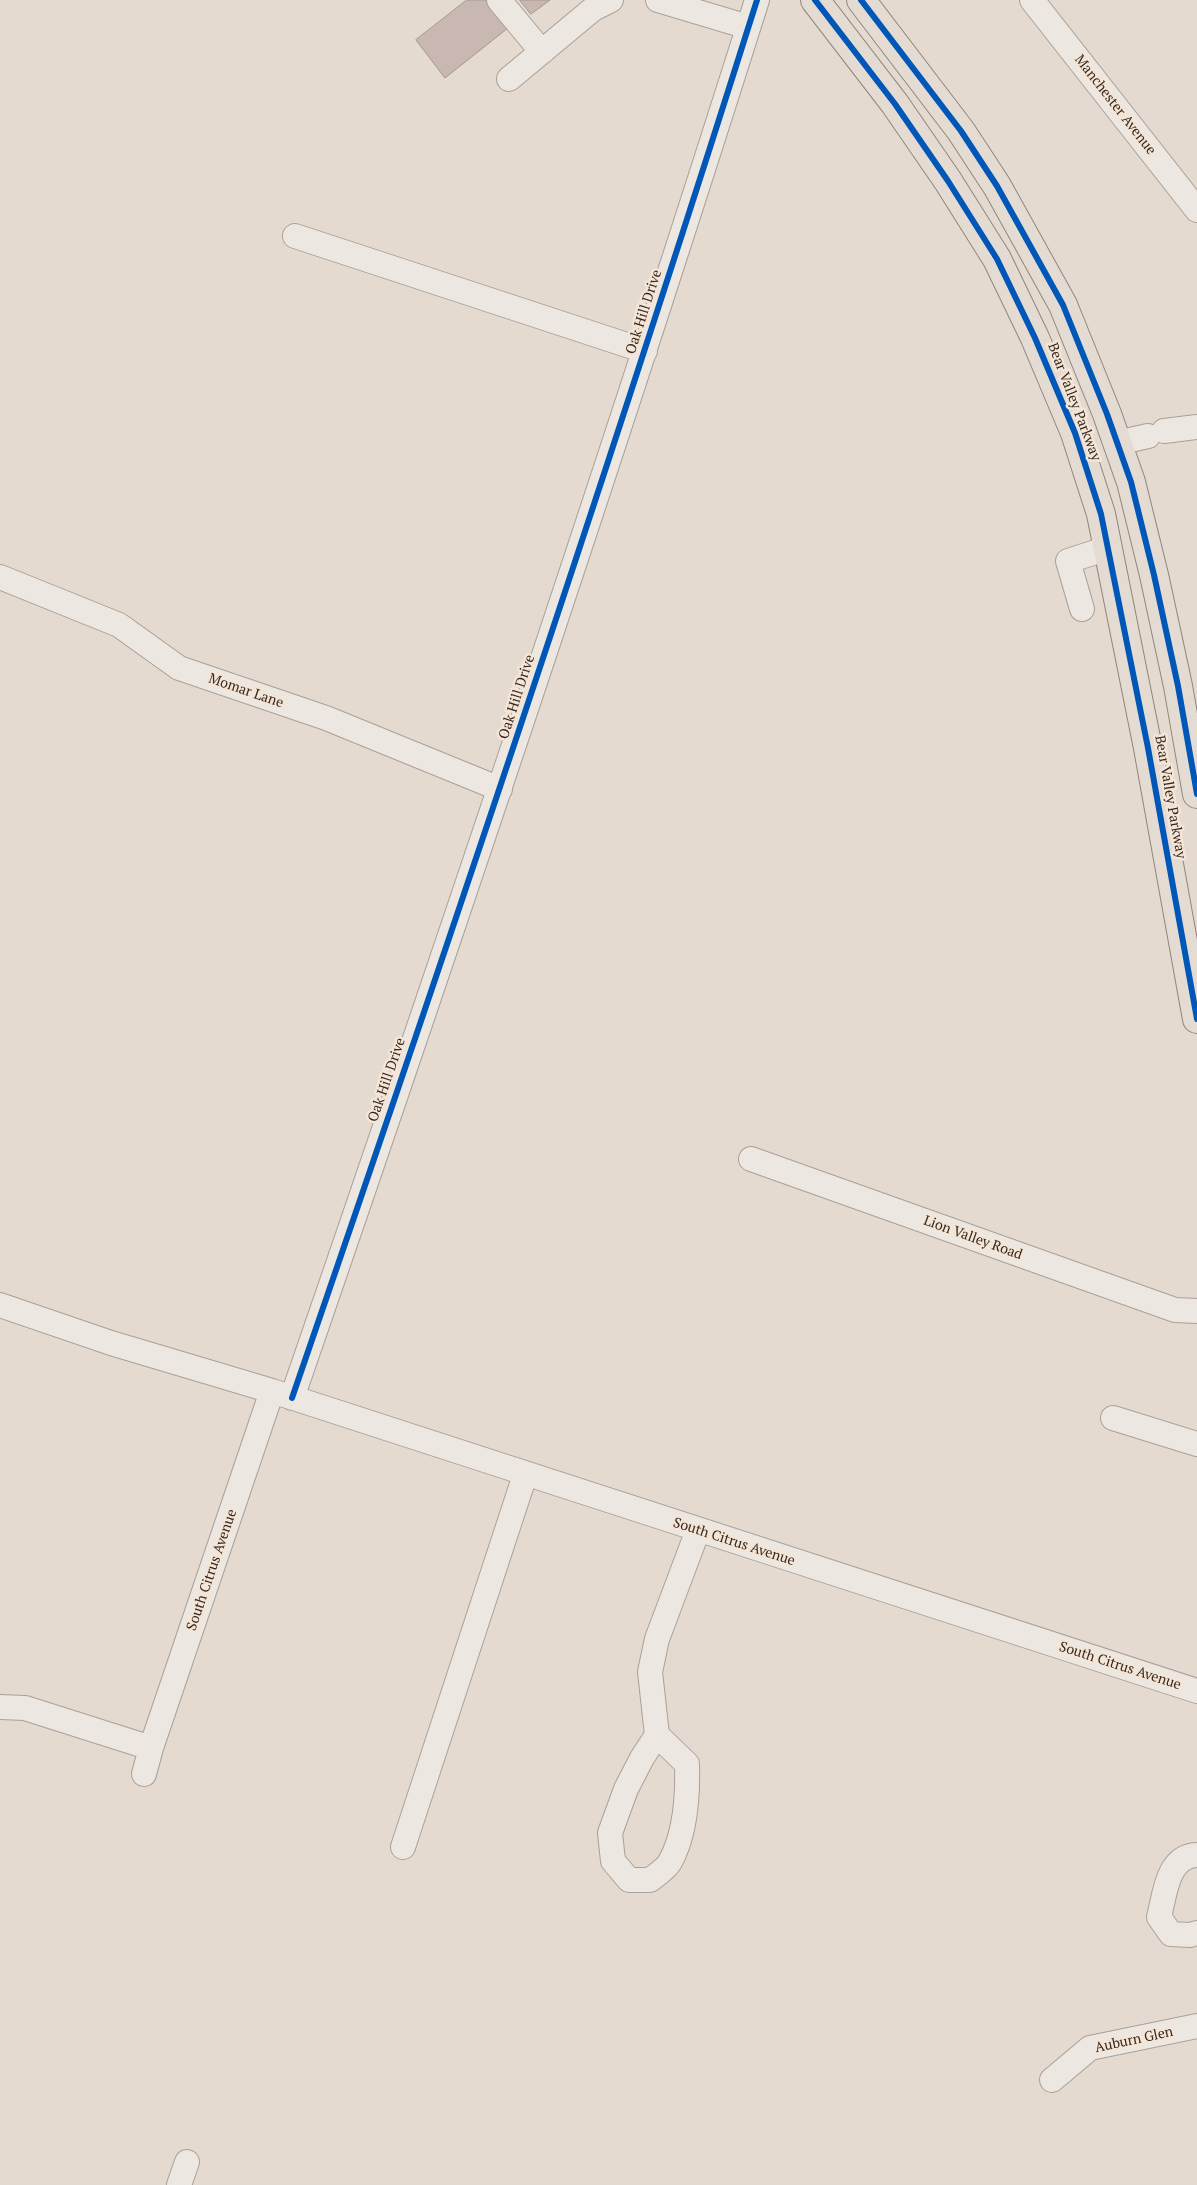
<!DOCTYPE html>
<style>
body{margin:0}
canvas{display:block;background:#e4dad0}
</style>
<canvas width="1197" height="2185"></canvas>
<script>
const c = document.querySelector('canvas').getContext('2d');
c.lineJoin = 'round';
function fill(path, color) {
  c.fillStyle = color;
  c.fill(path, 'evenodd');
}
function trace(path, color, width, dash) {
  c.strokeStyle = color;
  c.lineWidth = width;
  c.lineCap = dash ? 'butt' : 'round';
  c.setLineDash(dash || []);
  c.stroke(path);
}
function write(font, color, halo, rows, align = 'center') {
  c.font = font + ' "PT Serif",serif';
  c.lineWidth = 5;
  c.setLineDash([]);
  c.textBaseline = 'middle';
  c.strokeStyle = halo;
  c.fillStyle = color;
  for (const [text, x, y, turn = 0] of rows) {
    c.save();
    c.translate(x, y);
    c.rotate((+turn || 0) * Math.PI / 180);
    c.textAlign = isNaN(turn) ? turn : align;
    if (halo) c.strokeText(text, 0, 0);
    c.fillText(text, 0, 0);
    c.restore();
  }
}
const building = new Path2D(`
 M467,0H486L508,28L445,78L416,40Z
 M520,0H550L531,14Z`);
fill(building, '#c8b8b1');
trace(building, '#a4968f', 1);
const minor = new Path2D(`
 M499,0L542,52
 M658,0L748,27
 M1032,0L1197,210
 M509,79L593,9L611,0
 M295,236L645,351
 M1164,431L1197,427
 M1117,443L1148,436
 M0,577L119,625L179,668L326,718L500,789
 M1082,609L1068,561L1108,548
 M751,1159L1175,1310L1197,1311
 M0,1305L111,1343L272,1391L1197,1691
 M292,1398C452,934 609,468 757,0
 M1113,1418L1197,1444
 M0,1707L25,1708L151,1748
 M657,1735L687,1764C688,1796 686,1833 670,1862C666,1869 656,1875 650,1880H629L613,1861L610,1833L626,1789L642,1758L657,1735L650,1672L657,1639L698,1530
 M144,1774L151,1748L272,1391
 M403,1847L525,1475
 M1197,1855C1167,1856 1165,1894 1159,1917L1171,1934L1190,1935L1197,1933
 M1052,2080L1090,2048L1197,2026
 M179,2185L187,2162`);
const major = new Path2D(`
 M815,0L895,104L948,181L997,259L1035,338L1075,433L1101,514L1148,748L1197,1019
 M861,0L961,131L997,186L1063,305L1107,414L1131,482L1154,575L1178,686L1197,794`);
trace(minor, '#aaa098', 26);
trace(major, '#8f867f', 30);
trace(minor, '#ece7e1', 24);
trace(major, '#e4dcd3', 28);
trace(new Path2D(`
 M815,0L895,104L948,181L997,259L1035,338L1075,433L1101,514L1148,748L1197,1019
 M861,0L961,131L997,186L1063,305L1107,414L1131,482L1154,575L1178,686L1197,794
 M292,1398C452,934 609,468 757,0`), '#0057b8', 6);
write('14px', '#382721', '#f4e6d7', [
 ["Manchester Avenue",1115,105,52],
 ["Oak Hill Drive",644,312,-72],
 ["Bear Valley Parkway",1074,402,69],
 ["Momar Lane",246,691,19],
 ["Oak Hill Drive",517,697,-72],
 ["Bear Valley Parkway",1170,797,80],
 ["Oak Hill Drive",387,1080,-71],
 ["Lion Valley Road",973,1238,20],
 ["South Citrus Avenue",734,1542,18],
 ["South Citrus Avenue",212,1570,-71],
 ["South Citrus Avenue",1120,1666,18],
 ["Auburn Glen",1134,2040,-12]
]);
</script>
